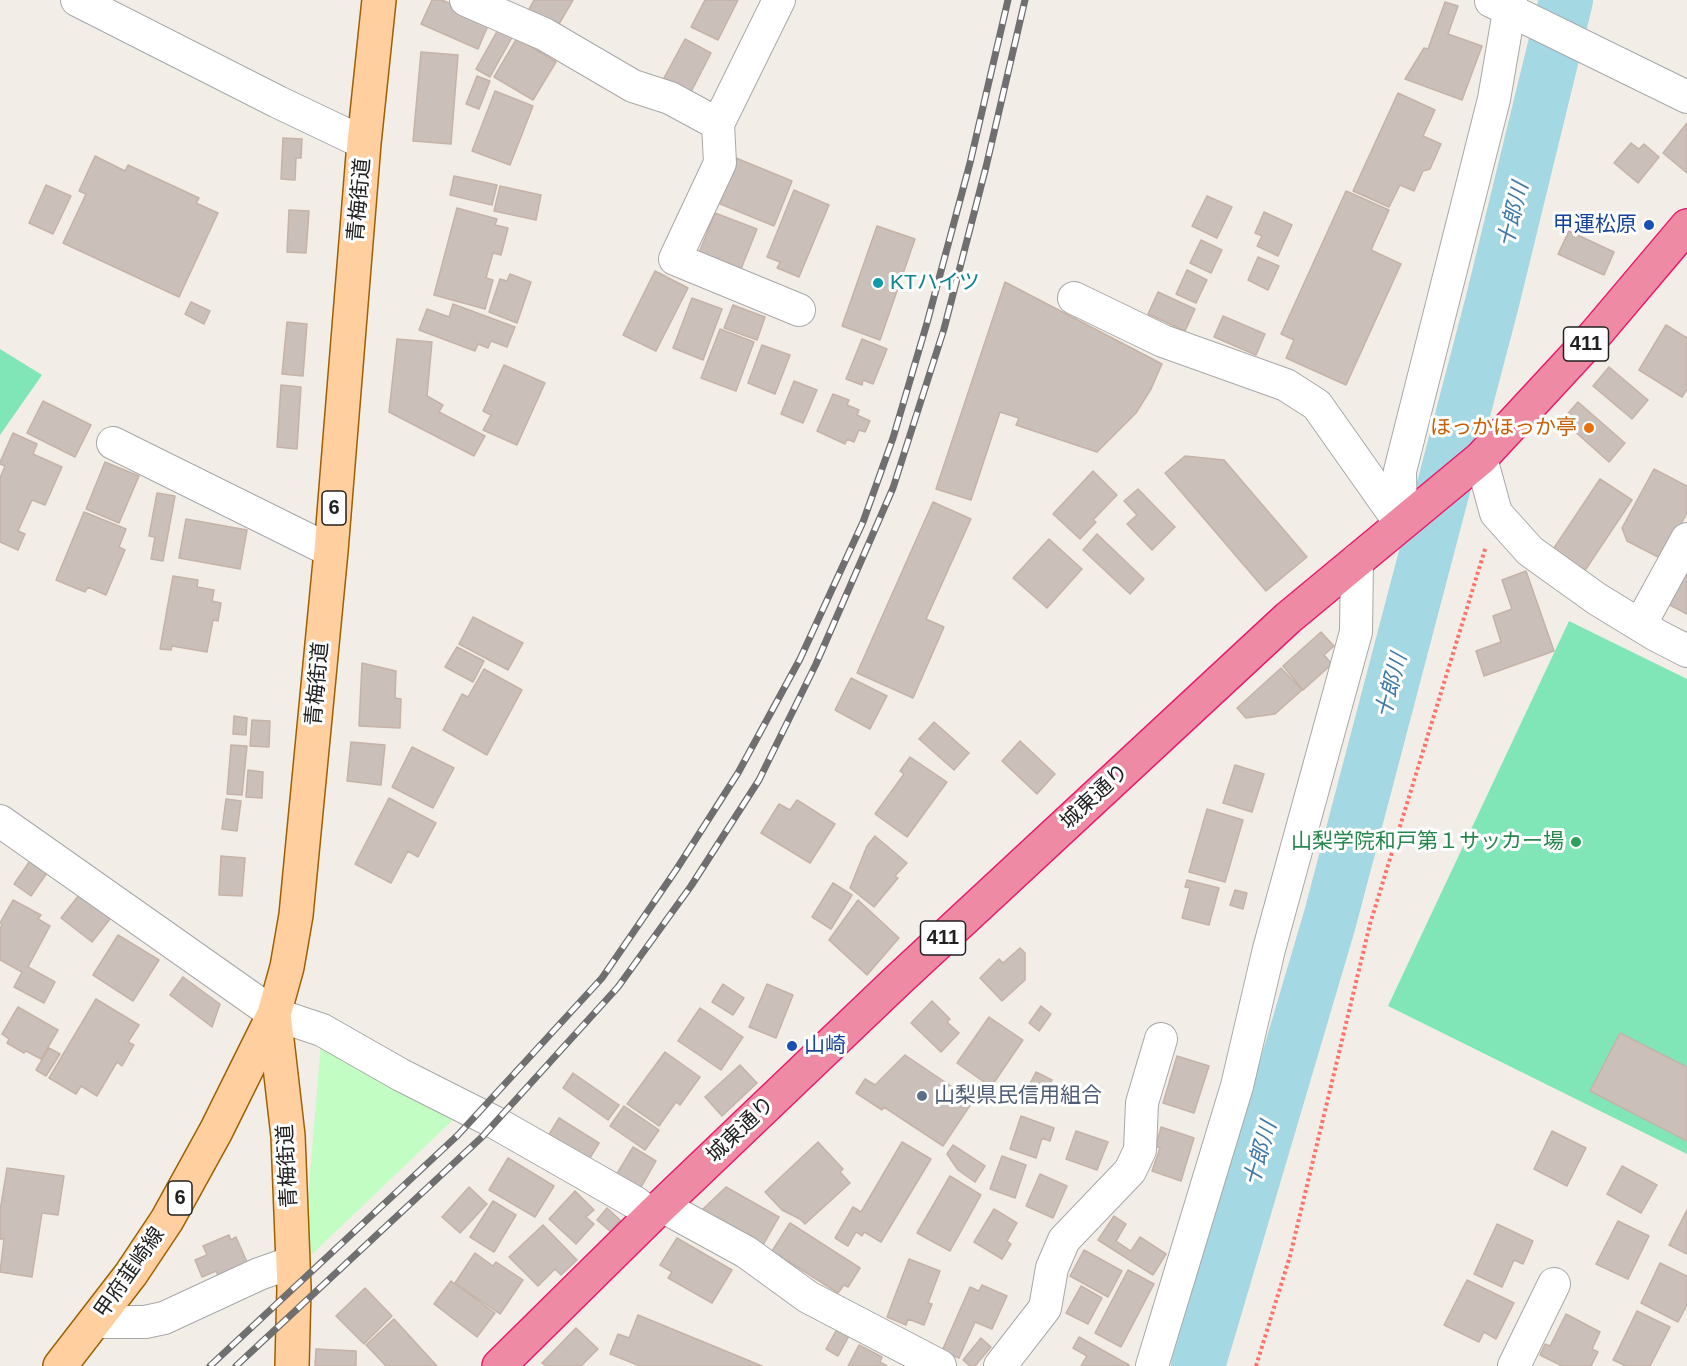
<!DOCTYPE html>
<meta charset="utf-8">
<style>
body{margin:0}
canvas{display:block;background:#f2ede7}
</style>
<canvas width="1687" height="1366"></canvas>
<script>
const c = document.querySelector('canvas').getContext('2d');
c.lineJoin = 'round';
function fill(path, color) {
  c.fillStyle = color;
  c.fill(path, 'evenodd');
}
function trace(path, color, width, dash) {
  c.strokeStyle = color;
  c.lineWidth = width;
  c.lineCap = dash ? 'butt' : 'round';
  c.setLineDash(dash || []);
  c.stroke(path);
}
function write(font, color, halo, rows, align = 'center') {
  c.font = font + ' Arial,"Noto Sans JP",sans-serif';
  c.lineWidth = 6;
  c.setLineDash([]);
  c.textBaseline = 'middle';
  c.strokeStyle = halo;
  c.fillStyle = color;
  for (const [text, x, y, turn = 0] of rows) {
    c.save();
    c.translate(x, y);
    c.rotate((+turn || 0) * Math.PI / 180);
    c.textAlign = isNaN(turn) ? turn : align;
    if (halo) c.strokeText(text, 0, 0);
    c.fillText(text, 0, 0);
    c.restore();
  }
}
fill(new Path2D(`
 M321,1043L459,1114L308,1258L306,1221Z`), '#c2fdc3');
fill(new Path2D(`
 M0,349L42,375L0,435Z
 M1569,621L1687,679V1154L1388,1006Z`), '#80e6b8');
trace(new Path2D(`
 M1198,1366L1330,919L1492,303L1566,0`), '#a4d8e2', 54);
const building = new Path2D(`
 M432,0H442L490,21L478,49L421,24Z
 M534,0H573L556,29L527,13Z
 M705,0H738L718,40L691,27Z
 M1445,2L1458,6L1448,34L1482,46L1462,100L1405,79L1424,48L1428,49Z
 M500,26L514,34L490,77L476,69Z
 M517,38L556,62L533,100L494,77Z
 M685,39L711,53L691,92L664,78Z
 M421,52L458,55L451,144L413,141Z
 M477,76L490,81L479,109L466,104Z
 M495,91L533,106L510,165L472,151Z
 M1398,93L1435,110L1423,136L1441,144L1430,169L1423,171L1414,191L1400,185L1389,207L1353,191Z
 M1687,123V173L1663,153Z
 M283,138L302,139L301,158H296L295,180L281,179Z
 M1631,143L1639,149L1644,144L1659,157L1638,183L1614,163Z
 M95,156L125,171L128,165L199,198L196,203L218,213L179,297L63,243L86,194L79,191Z
 M736,158L792,181L774,226L718,203Z
 M454,176L497,185L492,205L450,195Z
 M46,185L71,196L53,234L29,223Z
 M500,186L541,195L536,220L494,211Z
 M794,190L829,205L799,277L777,268L780,262L767,257Z
 M1346,191L1389,210L1371,250L1401,264L1346,385L1286,358L1294,340L1281,334Z
 M1207,196L1232,207L1217,238L1192,226Z
 M457,208L497,219L495,225L508,228L501,255L493,253L486,278L493,280L485,309L434,295Z
 M289,210L309,211L306,253L287,252Z
 M1264,212L1292,225L1278,256L1257,246L1262,236L1255,233Z
 M715,213L757,229L741,269L699,253Z
 M877,226L915,239L880,340L842,326Z
 M1569,231L1614,252L1604,275L1558,254Z
 M1201,240L1222,250L1211,273L1190,263Z
 M1258,257L1279,266L1268,290L1248,280Z
 M1187,270L1207,280L1196,303L1176,294Z
 M655,271L688,288L656,351L623,335Z
 M510,274L531,282L517,323L489,312L500,279L507,281Z
 M1005,282L1162,364L1151,389L1136,413L1097,452L1016,425L1019,418L1000,412L971,500L936,489Z
 M1158,292L1195,309L1185,331L1148,314Z
 M692,298L722,309L703,360L673,348Z
 M191,302L210,311L204,324L185,314Z
 M453,304L515,327L507,347L491,341L488,348L478,344L475,351L419,330L427,309L449,317Z
 M733,305L765,317L757,340L724,328Z
 M1223,316L1265,334L1256,355L1214,337Z
 M287,322L307,324L303,376L282,374Z
 M1666,325L1687,338V389L1682,397L1639,370Z
 M720,329L754,342L736,391L701,378Z
 M397,339L432,342L427,396L443,405L439,412L485,436L474,456L389,412Z
 M862,339L887,349L873,384L863,380L862,385L846,379Z
 M762,345L790,355L775,394L748,383Z
 M504,365L545,383L517,445L483,430L491,415L483,411Z
 M1609,367L1648,400L1632,419L1593,386Z
 M794,381L817,390L803,423L781,414Z
 M281,385L301,387L297,449L277,447Z
 M833,394L849,400L847,405L859,410L857,415L870,421L865,432L859,430L854,442L847,439L845,444L817,431Z
 M43,401L91,425L75,457L27,433Z
 M1578,402L1625,443L1609,462L1562,420Z
 M13,433L37,444L33,454L62,467L45,505L32,500L18,531L25,534L18,550L0,542V478L5,466L0,464V462Z
 M1185,456L1224,460L1307,557L1266,591L1165,473Z
 M105,462L139,476L119,523L86,509Z
 M1654,469L1687,486V513L1662,559L1627,541L1622,528Z
 M1093,471L1117,495L1093,520L1096,522L1080,539L1053,514Z
 M1600,479L1632,500L1584,572L1552,551Z
 M1138,489L1175,527L1152,550L1127,524L1137,515L1124,501Z
 M157,493L175,496L163,561L151,559L155,537L149,536Z
 M933,502L971,519L926,619L944,627L913,698L857,673Z
 M84,512L126,529L119,547L125,550L106,595L88,587L85,592L56,580Z
 M186,519L247,530L240,569L179,558Z
 M1097,534L1144,579L1130,594L1083,550Z
 M1049,539L1082,569L1047,608L1013,578Z
 M1687,563V614L1666,603Z
 M1526,571L1554,651L1484,676L1476,651L1501,642L1493,616L1512,609L1502,580Z
 M173,576L198,580L197,587L214,590L212,601L221,603L218,621L213,620L207,652L172,646L171,650L160,649Z
 M473,617L523,643L508,670L459,644Z
 M1321,632L1334,646L1324,655L1332,664L1303,690L1283,666Z
 M457,647L484,661L473,682L445,667Z
 M362,663L396,671L395,698L401,699L400,728L359,726Z
 M1281,668L1302,690L1275,714L1246,718L1237,708Z
 M484,669L522,690L487,755L443,730L462,694L468,697Z
 M851,678L887,696L870,729L835,710Z
 M234,716L247,718L246,735L233,734Z
 M252,720L270,721L269,747L250,746Z
 M934,722L969,753L954,770L919,739Z
 M1020,741L1055,774L1037,794L1002,761Z
 M351,742L385,745L381,785L347,781Z
 M231,745L247,746L242,795L227,794Z
 M412,747L454,768L433,808L392,787Z
 M910,757L947,782L907,837L875,814L904,774L900,771Z
 M1235,765L1264,774L1252,812L1223,803Z
 M248,770L263,772L262,798L246,797Z
 M389,798L436,823L418,857L408,851L391,883L355,864Z
 M226,799L241,801L237,831L222,829Z
 M797,800L835,824L810,863L761,833L779,804L790,810Z
 M1207,809L1243,820L1225,882L1189,872Z
 M875,836L907,863L895,876L898,878L874,907L850,888L867,846Z
 M221,856L245,858L242,896L219,895Z
 M32,858L49,870L31,896L14,884Z
 M1187,880L1219,888L1209,925L1182,918L1190,888L1185,887Z
 M833,883L852,895L831,929L812,917Z
 M1235,890L1247,893L1243,909L1230,905Z
 M79,895L110,919L92,942L61,918Z
 M13,900L41,915L38,919L50,926L28,967L55,982L44,1003L14,987L22,972L0,960V929L2,924L0,923Z
 M858,900L899,938L867,975L829,940Z
 M118,935L159,960L133,1001L93,975Z
 M1020,948L1025,953V980L1002,1001L980,978L999,959L1003,963Z
 M183,977L220,1004L212,1027L170,995Z
 M723,984L744,998L733,1015L712,1002Z
 M767,984L793,995L776,1038L749,1027Z
 M96,999L139,1025L128,1042L134,1045L122,1066L117,1062L97,1096L81,1086L76,1094L49,1078Z
 M932,1001L950,1019L947,1022L959,1033L941,1052L911,1023Z
 M1041,1006L1051,1014L1039,1031L1029,1023Z
 M18,1007L58,1030L41,1059L26,1051L24,1053L7,1043L9,1039L2,1034Z
 M700,1008L743,1037L721,1070L678,1041Z
 M989,1017L1023,1040L991,1087L957,1063Z
 M1620,1033L1687,1067V1141L1590,1091Z
 M49,1048L60,1054L46,1076L36,1070Z
 M665,1052L700,1077L680,1105L676,1102L659,1126L627,1104Z
 M905,1055L973,1101L943,1146L884,1107L882,1110L856,1093L865,1079L875,1085Z
 M1177,1056L1209,1066L1194,1113L1163,1103Z
 M740,1065L757,1083L722,1116L705,1097Z
 M1036,1072L1052,1080L1041,1103L1024,1095Z
 M573,1073L619,1105L608,1120L563,1088Z
 M624,1106L659,1130L645,1150L610,1126Z
 M1021,1116L1054,1128L1050,1141L1042,1138L1036,1158L1010,1149Z
 M559,1118L599,1143L587,1163L547,1138Z
 M1161,1127L1194,1138L1181,1181L1152,1171L1160,1148L1156,1146Z
 M1076,1131L1108,1142L1097,1170L1066,1159Z
 M1552,1131L1586,1148L1567,1186L1534,1169Z
 M818,1142L843,1169L840,1172L850,1183L805,1224L800,1219L782,1210L765,1192Z
 M902,1142L931,1159L881,1242L864,1232L862,1236L856,1232L848,1246L835,1238L853,1207L861,1212Z
 M953,1145L985,1166L975,1182L958,1170L947,1154Z
 M633,1147L656,1161L639,1191L615,1177Z
 M1002,1156L1026,1165L1015,1198L990,1189Z
 M508,1158L554,1186L535,1217L489,1190Z
 M1622,1166L1657,1185L1641,1213L1607,1194Z
 M7,1168L64,1176L58,1215L42,1213L32,1277L0,1272L4,1239H0V1211Z
 M1040,1174L1067,1186L1053,1218L1026,1206Z
 M950,1176L981,1195L950,1251L917,1233Z
 M469,1187L487,1204L460,1233L442,1217Z
 M726,1187L779,1217L763,1245L702,1210Z
 M575,1191L594,1210L586,1217L594,1224L576,1244L549,1219Z
 M493,1201L516,1215L494,1252L470,1237Z
 M607,1208L620,1220L611,1232L597,1220Z
 M994,1209L1017,1223L1007,1241L1011,1244L1002,1259L974,1242Z
 M1687,1210V1254L1669,1245Z
 M1114,1216L1126,1224L1116,1241L1131,1251L1140,1237L1166,1254L1153,1275L1098,1240Z
 M1618,1221L1649,1236L1628,1279L1596,1264Z
 M790,1223L860,1268L848,1287L844,1285L838,1293L772,1251Z
 M1497,1224L1533,1241L1523,1264L1514,1260L1502,1287L1474,1274Z
 M543,1225L577,1260L561,1275L555,1269L538,1286L509,1257Z
 M229,1235L231,1240L236,1237L247,1262L243,1264L245,1269L220,1280L216,1271L202,1277L195,1260L207,1255L203,1246Z
 M677,1238L732,1270L712,1303L668,1278L672,1272L660,1265Z
 M1084,1250L1122,1271L1108,1297L1070,1276Z
 M475,1253L493,1266L496,1262L523,1280L500,1314L455,1283Z
 M909,1259L940,1271L928,1303L932,1304L924,1325L908,1319L906,1325L887,1317Z
 M1660,1263L1687,1276V1305L1678,1322L1641,1303Z
 M1128,1270L1154,1284L1121,1347L1095,1333Z
 M1467,1280L1514,1303L1496,1339L1484,1332L1479,1342L1444,1325Z
 M451,1281L495,1313L477,1337L434,1304Z
 M982,1285L1007,1296L992,1329L975,1322L959,1358L942,1351L970,1287L979,1291Z
 M1081,1286L1102,1298L1088,1324L1066,1313Z
 M365,1288L392,1316L364,1344L336,1316Z
 M1637,1311L1670,1327L1650,1366H1626L1613,1360Z
 M1566,1314L1600,1332L1592,1349L1598,1352L1591,1366H1562L1540,1355L1545,1344L1550,1346Z
 M638,1315L762,1366H640L610,1354L618,1334L629,1338Z
 M394,1319L437,1366H386L366,1345Z
 M576,1328L598,1349L581,1366H546L542,1363Z
 M837,1329L849,1336L838,1356L826,1349Z
 M1079,1337L1129,1365V1366H1081L1087,1356L1073,1348Z
 M981,1338L991,1347L975,1366H970L963,1360Z
 M859,1345L882,1357L880,1362L887,1366H848Z
 M316,1349L356,1351V1366H315Z`);
fill(building, '#cabfb9');
trace(building, '#c5b3a8', 1.5);
const minor = new Path2D(`
 M77,0L278,102L364,143
 M466,0L544,34L633,86L670,98L718,124L720,163L675,259L799,310
 M1491,1L1687,97
 M718,124L779,0
 M1074,298L1163,341L1286,385L1317,405L1401,524
 M113,443L331,551
 M1481,458L1496,513L1530,551L1597,599L1656,635L1687,651
 M1401,524L1400,471L1494,99L1511,0
 M1640,625L1687,539
 M0,821L274,1014L322,1030L401,1075L496,1123L636,1203L652,1215
 M662,1206L746,1252L808,1297L940,1366
 M95,1322H145L164,1318L259,1274L293,1262
 M1000,1366L1045,1308L1052,1268L1064,1240L1130,1171L1140,1150L1142,1103L1161,1039
 M1152,1366L1237,1086L1269,949L1356,632L1357,560
 M1514,1366L1554,1284`);
const major = new Path2D(`
 M60,1366L131,1274L167,1220L216,1131L274,1014
 M292,1366L294,1288L288,1136L274,1014L287,967L296,915L331,551L364,143L379,0`);
const highway = new Path2D(`
 M499,1366L652,1215L896,982L1288,618L1481,458L1594,336L1687,226`);
trace(minor, '#a8a8a8', 34);
trace(major, '#9e6000', 36);
trace(highway, '#e81b6e', 36);
trace(new Path2D(`
 M1256,1366L1290,1256L1370,924L1486,546`), '#ff716b', 4, [3, 3]);
trace(minor, '#fff', 32);
trace(major, '#ffcf9f', 33);
trace(highway, '#ee8aa3', 33);
const rail = new Path2D(`
 M210,1366L458,1135L602,978L676,870L738,773L800,659L863,522L893,438L927,323L970,163L1008,0
 M236,1366L482,1137L618,987L691,886L759,780L816,664L893,488L944,329L986,167L1025,0`);
trace(rail, '#6f6f6f', 7);
trace(rail, '#fff', 4.5, [14]);
for (const [x, y, r, color] of [
 [1649,225,6,"#1a4fb4"],
 [878,283,6,"#0f9aa8"],
 [1589,428,6,"#e8710a"],
 [1576,842,6,"#2e9e5b"],
 [792,1046,6,"#1a4fb4"],
 [922,1096,6,"#5c6f8a"]
]) {
  const dot = new Path2D();
  dot.arc(x, y, r, 0, 2 * Math.PI);
  c.fillStyle = color;
  c.fill(dot);
  trace(dot, '#fff', 2);
}
for (const [x, y, w] of [
 [1586,344,45],
 [334,508,24],
 [943,938,45],
 [180,1198,24]
]) {
  const box = new Path2D();
  box.roundRect(x - w / 2, y - 17, w, 34, 4.5);
  c.fillStyle = '#fff';
  c.fill(box);
  trace(box, '#212121', 1.5);
}
write('bold 20px', '#212121', null, [
 ["411",1586,344],
 ["6",334,508],
 ["411",943,938],
 ["6",180,1198]
]);
write('21px', '#212121', '#fff', [
 ["青梅街道",360,200,-85],
 ["青梅街道",318,684,-85],
 ["城東通り",1095,797,-43],
 ["城東通り",741,1130,-44],
 ["青梅街道",288,1166,-93],
 ["甲府韮崎線",130,1273,-55]
]);
write('21px', '#164399', '#fff', [
 ["甲運松原",1637,225],
 ["山崎",804,1046,"left"]
], 'right');
write('21px', '#0d838f', '#fff', [
 ["KTハイツ",890,283]
], 'left');
write('21px', '#c56008', '#fff', [
 ["ほっかほっか亭",1577,428]
], 'right');
write('21px', '#27864d', '#fff', [
 ["山梨学院和戸第１サッカー場",1564,842]
], 'right');
write('21px', '#4e5e75', '#fff', [
 ["山梨県民信用組合",934,1096]
], 'left');
write('italic 22px', '#407aa8', '#fff', [
 ["十郎川",1514,215,-76],
 ["十郎川",1392,686,-75],
 ["十郎川",1261,1154,-74]
]);
</script>
